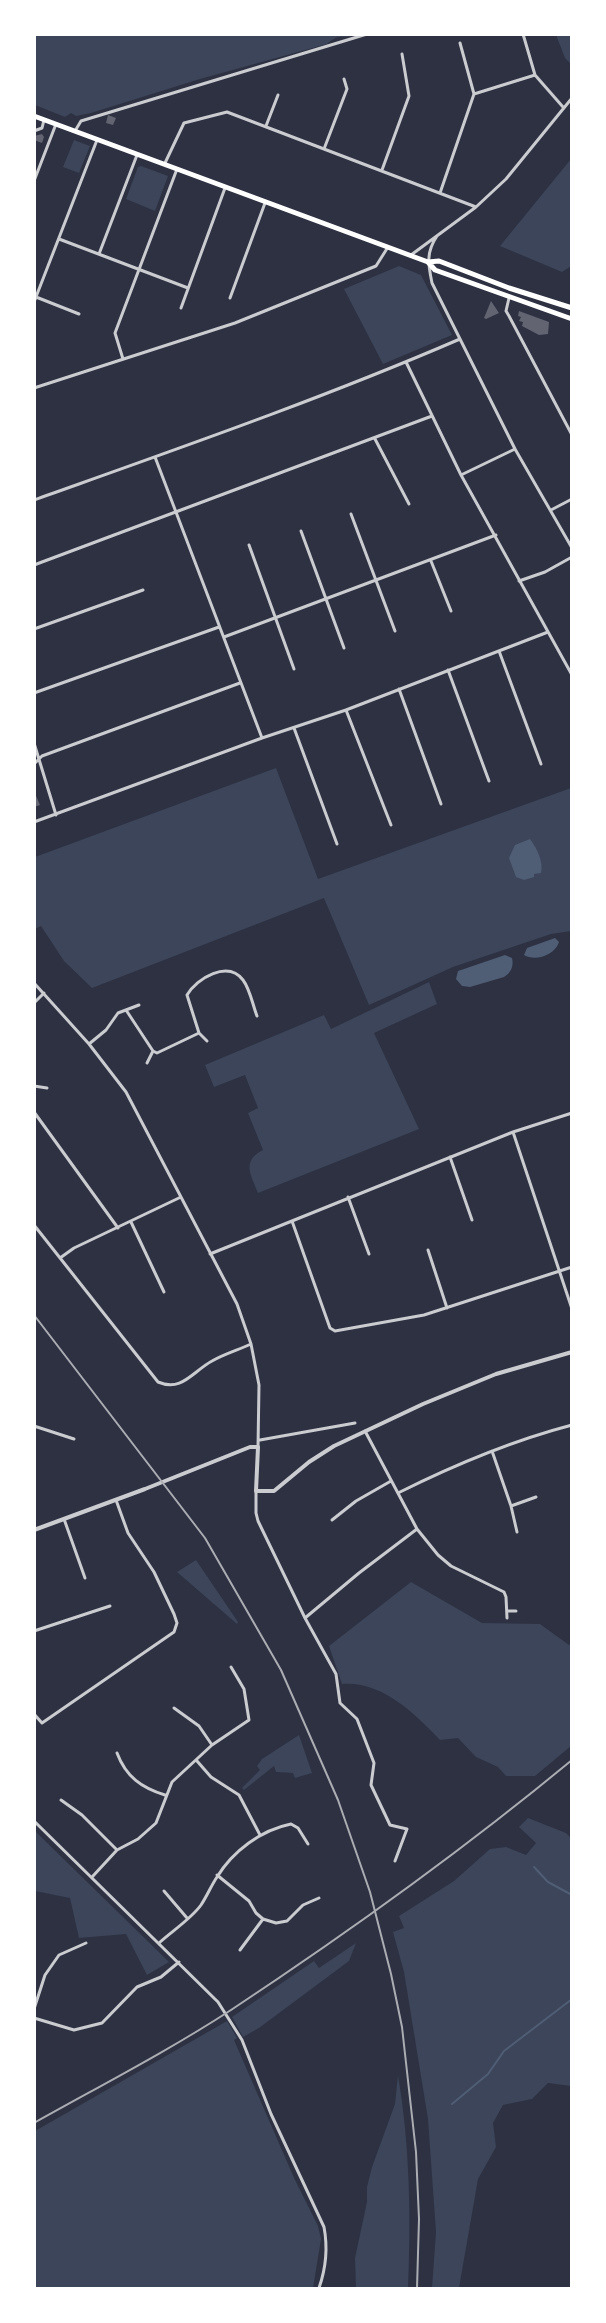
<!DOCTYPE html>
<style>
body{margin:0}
#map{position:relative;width:606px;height:2323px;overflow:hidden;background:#2d3142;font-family:Quicksand,sans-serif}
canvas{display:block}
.frame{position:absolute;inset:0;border:36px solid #fff;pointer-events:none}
</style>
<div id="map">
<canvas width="606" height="2323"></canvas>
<div class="frame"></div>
</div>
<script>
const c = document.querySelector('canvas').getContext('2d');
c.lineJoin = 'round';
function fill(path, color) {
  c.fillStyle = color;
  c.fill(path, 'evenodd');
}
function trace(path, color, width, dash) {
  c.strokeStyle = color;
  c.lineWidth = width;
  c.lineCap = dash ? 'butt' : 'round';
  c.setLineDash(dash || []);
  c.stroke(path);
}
fill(new Path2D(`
 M34,35L35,34L355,35C342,40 341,32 327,44L200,79L91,113L76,116L71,113L65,117L35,105Z
 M556,35H571V64L565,58Z
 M74,140L90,146L79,173L63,167Z
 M571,159V266L562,272L500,246Z
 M141,166L168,176L155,211L126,199L138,167Z
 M399,266L421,275L452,335L383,364L344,289Z
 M276,768L318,879L571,788V931L551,934L453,967L369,1005L324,898L92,988L64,961L41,926L35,929V857Z
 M429,982L437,1004L374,1033L419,1129L258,1193C251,1175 241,1161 263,1150L248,1113L258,1108L245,1075L214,1087L205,1065L324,1015L331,1029Z
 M196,1560L238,1622L237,1624L177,1572Z
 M411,1582L482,1623L540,1624L569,1645L571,1644V1746L535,1776H506L498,1767L476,1757L458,1738L440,1740C414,1713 382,1681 342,1684L329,1646Z
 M299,1735L312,1773L295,1778L293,1773L276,1772L274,1766L244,1790L242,1788L260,1770L257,1766L262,1759Z
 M528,1818L566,1833L571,1838V2086L548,2083L532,2099L503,2105L493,2123L496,2147L478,2179L459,2288H432L436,2232L428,2119L404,1972L393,1932L404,1928L399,1916L454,1881L490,1849L506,1847L526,1855L536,1843L519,1827Z
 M35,1831L169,1962L147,1975L126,1934L79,1938L70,1898L35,1891Z
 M356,1943L349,1961L259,2028L243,2037L232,2017L314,1961L319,1968Z
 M227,2021L237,2038L234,2040L295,2180L318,2226L321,2239L313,2288H35V2131Z
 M398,2075C410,2146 411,2216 408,2288H356L355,2258L367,2202V2187L372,2167L395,2104Z`), '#3c4559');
fill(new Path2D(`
 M530,839C537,848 544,863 541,873L534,874V877L524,880L516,877L509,858L515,845Z
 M555,938L559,942C555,955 535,962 524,955L527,948Z
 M505,955L512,958C514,966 511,973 504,977L470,987L462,986L456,979L458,971Z`), '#4f5d75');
trace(new Path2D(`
 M534,1867L548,1882L572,1895
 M452,2104L488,2074L504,2051L572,1999`), '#4f5d75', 2);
fill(new Path2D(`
 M108,115L116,118L113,125L106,123Z
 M42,134L44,137L42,143L34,140V136Z
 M491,301L499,313L486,319L484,318Z
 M519,311L549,322L548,334L539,335L522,326L523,322L519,321L521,317L518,316Z
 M34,791L40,805L34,807Z`), '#626471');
trace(new Path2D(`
 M523,34L535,75L563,107
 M474,94L535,75
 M266,126L278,95
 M34,131L42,128L44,120
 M75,131L81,121L367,34
 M324,149L347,89L344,79
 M165,163L184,123L227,112L476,207
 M382,170L409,96L402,54
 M34,181L56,124
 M440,193L474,94L460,43
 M437,236C426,252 428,264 432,283L515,449L572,548
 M59,239L188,288
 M99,254L137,155
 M411,255L476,207L506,179L572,98
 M36,297L79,314
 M230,298L265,203
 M509,298L506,311L509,316L572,435
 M34,302L97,140
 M181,308L225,188
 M123,359L115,333L177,169
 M406,362L461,475L572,675
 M34,388L235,323L376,266L388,247
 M375,439L409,504
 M155,457L262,738
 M461,475L515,449
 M34,500C177,449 321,399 460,339
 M551,510L572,499
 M351,514L395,631
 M301,531L344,648
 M249,545L294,669
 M431,561L451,611
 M34,565L432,416
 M519,581L545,572L572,557
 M34,629L143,590
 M224,637L496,535
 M499,651L541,764
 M448,670L489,781
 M399,689L441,804
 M34,693L219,627
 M346,710L391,825
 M294,728L337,844
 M34,743L56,815
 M34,764L42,756L240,683
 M34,822L262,738L346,710L548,632
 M34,983L89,1044L126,1092L237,1304L251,1344L259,1385L258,1447
 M34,1003L44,993
 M126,1010L153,1051L157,1053L199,1033L187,995C197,978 228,960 243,980C250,989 253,1006 257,1016
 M199,1033L207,1041
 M89,1044L106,1030L118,1013L139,1005
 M147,1063L153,1051
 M34,1086L47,1088
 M34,1112L118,1228
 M513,1132L572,1309
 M450,1157L472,1220
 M348,1197L369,1254
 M292,1221L330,1328L335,1331L424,1315L572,1267
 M131,1222L164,1292
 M34,1225L158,1382C182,1392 192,1372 212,1361C224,1354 238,1350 251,1344
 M428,1250L447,1308
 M210,1254L513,1132L572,1113
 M60,1258L74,1248L181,1197
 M34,1426L74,1439
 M365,1431L417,1529L438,1555L451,1566L504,1592L506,1597L507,1618
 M260,1440L355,1423
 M492,1451L511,1506L517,1532
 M256,1491V1513L258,1521L305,1618L336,1674L340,1703L357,1719L374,1763L371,1785L390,1825L407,1829L395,1861
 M398,1493C454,1465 511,1441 572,1425
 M511,1506L536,1497
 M64,1519L85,1578
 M332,1520L356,1501L391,1481
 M572,1577V1580
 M507,1611H516
 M305,1618L359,1573L417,1529
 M34,1631L110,1606
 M174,1708L199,1726L212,1745
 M34,1714L42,1723L174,1632L177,1623L174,1614L154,1572L128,1533L116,1500
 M117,1753C126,1777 142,1788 165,1795
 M197,1761L211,1777L239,1795L260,1835
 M61,1800L82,1815L117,1850
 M34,1821L218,2002L242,2040L271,2114L324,2227C328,2248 326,2268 319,2288
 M217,1875L249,1901L256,1913L263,1919L276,1923L287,1921L303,1905L319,1898
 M93,1876L117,1850L138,1839L156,1823L172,1782L212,1745L249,1720L244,1689L231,1667
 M164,1891L187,1918
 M159,1943C172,1931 191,1919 201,1905C207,1896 211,1886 217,1877C233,1851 261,1830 291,1824L298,1828L308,1844
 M240,1950L263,1919
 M34,2009L45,1975L59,1955L86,1943
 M34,2018L74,2030L102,2023L137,1987L161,1977L179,1962`), '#caccd0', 3);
trace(new Path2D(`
 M34,1530L145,1489L250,1447H258L256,1491H274L309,1462L334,1446L423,1404L496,1374L572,1352`), '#caccd0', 4);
trace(new Path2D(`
 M34,116L428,262L439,261L509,288L572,308
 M428,262L435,270L572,319`), '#fff', 5);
trace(new Path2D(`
 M34,1315L205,1538L281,1670L338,1800L370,1892L391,1974L402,2027L416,2152L419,2219L417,2288
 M34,2123C100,2086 168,2051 231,2010C349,1932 463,1850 572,1760`), '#abadb3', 2);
</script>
